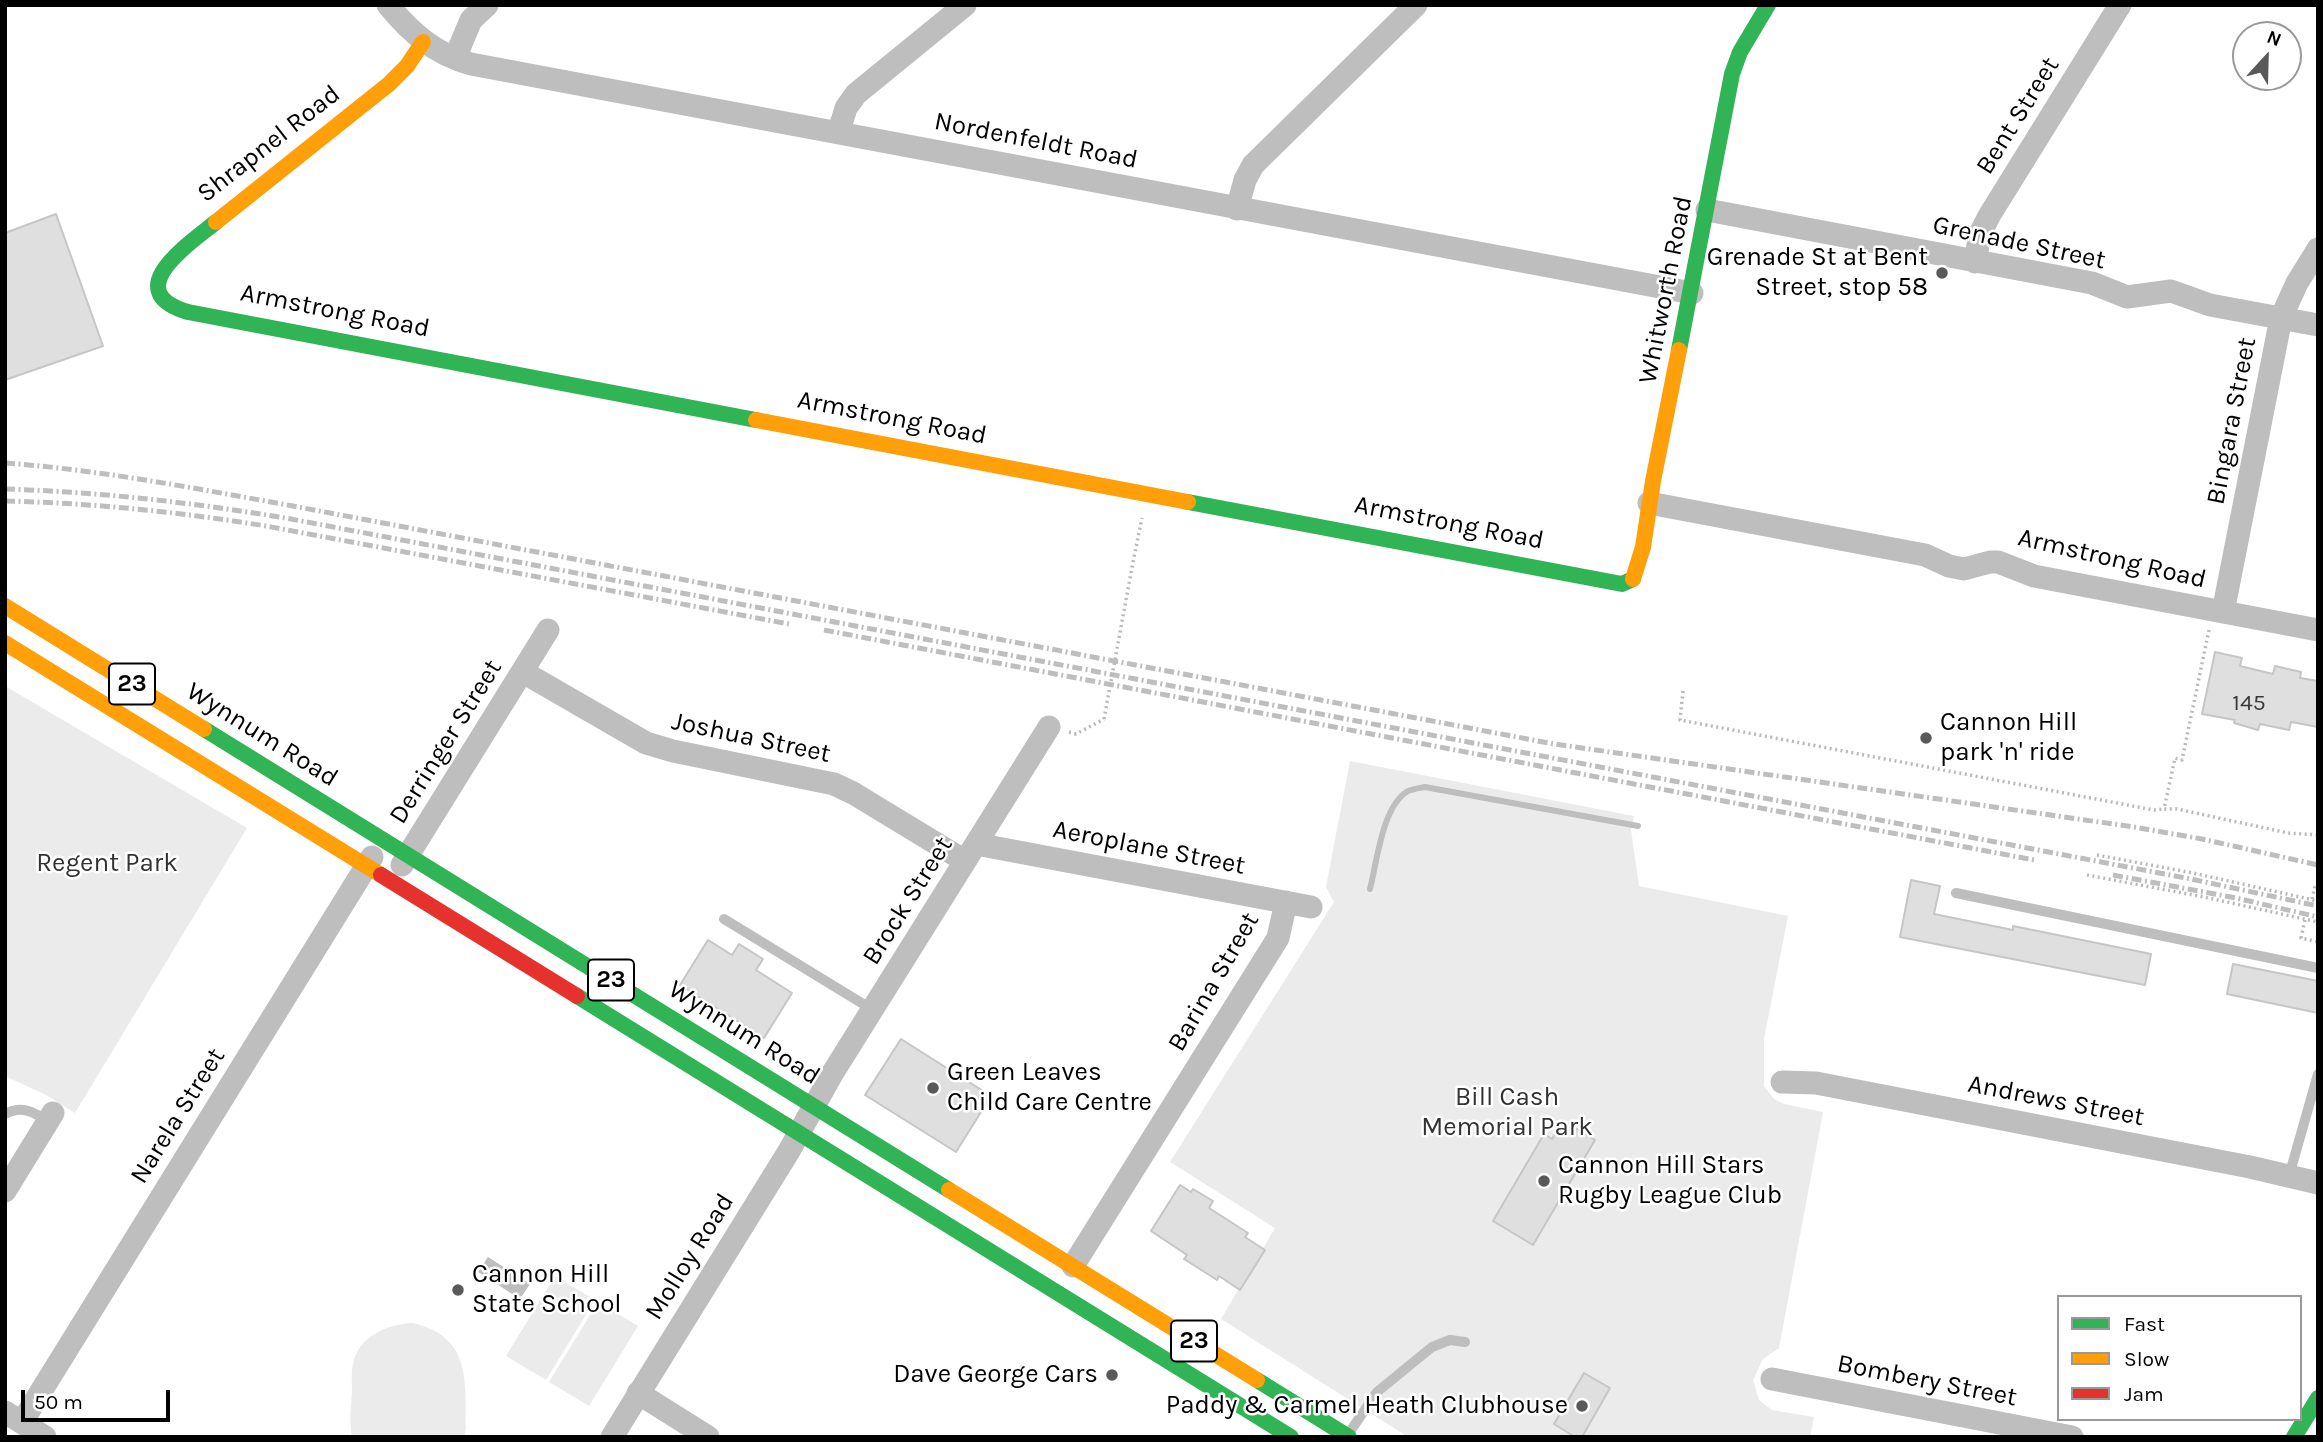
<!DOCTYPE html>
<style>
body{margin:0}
#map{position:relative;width:2323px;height:1442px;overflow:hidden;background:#fff;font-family:Karla,sans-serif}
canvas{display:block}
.frame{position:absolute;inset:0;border:7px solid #000;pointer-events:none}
.legend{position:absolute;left:2057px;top:1295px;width:245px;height:126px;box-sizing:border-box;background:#fff;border:2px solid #999;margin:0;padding:9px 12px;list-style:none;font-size:21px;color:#000}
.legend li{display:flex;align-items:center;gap:14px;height:35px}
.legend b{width:35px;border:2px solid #999}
.north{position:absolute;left:2232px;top:21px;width:70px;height:70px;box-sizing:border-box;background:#fff;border:2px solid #999;border-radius:50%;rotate:22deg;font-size:19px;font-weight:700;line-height:28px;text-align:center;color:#000}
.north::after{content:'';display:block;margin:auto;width:24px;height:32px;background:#595959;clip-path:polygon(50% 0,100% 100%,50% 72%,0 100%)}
.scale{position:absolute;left:21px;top:1390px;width:149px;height:32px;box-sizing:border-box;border:4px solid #000;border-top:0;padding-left:9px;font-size:21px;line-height:24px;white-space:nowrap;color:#000;-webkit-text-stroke:5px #fff;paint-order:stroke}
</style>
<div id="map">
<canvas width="2323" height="1442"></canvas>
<div class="frame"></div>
<ul class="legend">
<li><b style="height:9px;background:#30b455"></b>Fast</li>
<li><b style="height:9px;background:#ff9f0a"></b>Slow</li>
<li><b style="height:9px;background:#e5322d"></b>Jam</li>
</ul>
<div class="north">N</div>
<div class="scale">50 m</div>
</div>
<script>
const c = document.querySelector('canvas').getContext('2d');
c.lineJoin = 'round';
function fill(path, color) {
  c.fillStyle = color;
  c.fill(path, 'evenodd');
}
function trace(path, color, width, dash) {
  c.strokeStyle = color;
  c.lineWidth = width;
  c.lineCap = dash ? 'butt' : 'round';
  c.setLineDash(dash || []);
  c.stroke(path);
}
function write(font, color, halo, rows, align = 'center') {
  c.font = font + ' Karla,sans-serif';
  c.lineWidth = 5;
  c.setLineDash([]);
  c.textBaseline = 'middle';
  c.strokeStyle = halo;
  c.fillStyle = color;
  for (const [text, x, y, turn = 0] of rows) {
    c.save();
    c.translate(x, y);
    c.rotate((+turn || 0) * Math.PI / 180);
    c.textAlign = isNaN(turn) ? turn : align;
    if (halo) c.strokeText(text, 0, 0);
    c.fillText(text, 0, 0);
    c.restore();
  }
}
fill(new Path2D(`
 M5,686L247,828L75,1113L46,1095L5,1076Z
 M1350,761L1634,816L1631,830L1639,886L1788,916L1764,1039V1086L1774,1099L1784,1104L1823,1112L1779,1348L1763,1359L1753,1380L1759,1400L1772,1410L1814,1417L1810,1437H1408L1221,1319L1275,1228L1170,1162L1334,902L1326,887Z
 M555,1276L595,1300L546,1380L506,1356Z
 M598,1302L638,1326L589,1406L549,1382Z
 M413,1323C471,1337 465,1379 466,1428L464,1437H352C349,1422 351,1407 352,1392C352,1383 351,1373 353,1364C358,1336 388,1324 413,1323Z`), '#ebebeb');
fill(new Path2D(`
 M488,1257L530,1284L520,1299L478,1272Z`), '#bebebe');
trace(new Path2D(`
 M1370,889C1377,862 1382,806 1408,791C1413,789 1420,788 1425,787L1638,826`), '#bebebe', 6);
const building = new Path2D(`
 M56,214L103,346L5,380V233Z
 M2215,652L2242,658L2240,666L2273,674L2275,666L2301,672L2300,678L2318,681V727L2291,722L2289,730L2260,724L2258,730L2234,723L2235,720L2202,714Z
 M1911,880L1940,886L1934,914L2013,930V926L2151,954L2145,985L1900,937Z
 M708,940L732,955L739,944L763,959L756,970L792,993L764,1038L680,985Z
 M2233,964L2318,981V1013L2227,994Z
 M901,1039L991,1096L956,1152L865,1095Z
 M1563,1121L1595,1140L1533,1245L1493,1221L1544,1134L1552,1139Z
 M1180,1185L1191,1192L1193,1189L1213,1201L1209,1208L1248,1233L1245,1237L1265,1250L1240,1290L1219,1276L1217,1280L1184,1259L1187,1255L1151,1231Z
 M1584,1373L1610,1388L1582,1437H1575L1554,1424Z`);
fill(building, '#dfdfdf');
trace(building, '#c6c6c6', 2);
trace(new Path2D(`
 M1133,562L1142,518
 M2209,630L2182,760L2175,758L2164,809H2177L2288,833L2318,835
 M1683,691L1680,720L2154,810L2164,809
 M1069,732L1076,734L1104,719
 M2318,842V848
 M2097,855L2193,873L2318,901
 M2087,875L2204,897L2318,922
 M2312,899L2315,886H2318
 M2305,920L2301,938L2318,942`), '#b9b9b9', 3.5, [2, 3.5]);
trace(new Path2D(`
 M1956,893L2318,968
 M724,919L873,1010
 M5,1114C22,1105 33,1112 48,1121
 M2289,1176L2318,1074
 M1349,1433L1377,1392L1432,1347L1450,1340L1465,1342`), '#bebebe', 10);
trace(new Path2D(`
 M388,5C411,33 435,54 471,64L1692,293
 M455,58L471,20L487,5
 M839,131L846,108L856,94L965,5
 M1237,209L1245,180L1253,165L1416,5
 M1707,210L2092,283L2127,297L2171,291L2210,305L2318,325
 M1975,262L1980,234L1989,216L2120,5
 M1649,503L1925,555L1949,566L1964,569L1990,562H1998L2034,576L2318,630
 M2223,612L2281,318L2297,283L2318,249
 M523,672L646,743L673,751L834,784L853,793L965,861
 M976,844L1311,907
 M402,865L548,630
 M1782,1082L1816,1083L2250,1167L2318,1183
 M5,1191L53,1113
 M1073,1266L1278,938L1286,902
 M1772,1379L2072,1437
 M638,1393L708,1437
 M5,1412L45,1437
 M22,1422L372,857
 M612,1437L789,1151L832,1074L1049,727`), '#bebebe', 23);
trace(new Path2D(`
 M216,222C189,244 118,291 188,312L756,420
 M1679,350L1732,74L1740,52L1768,5
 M1188,502L1622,584L1633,579
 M204,729L949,1190
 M577,996L1291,1437
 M1257,1380L1349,1437
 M2294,1437L2318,1398`), '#30b455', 16);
trace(new Path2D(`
 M216,222L389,84L407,66L423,42
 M756,420L1188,502
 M1633,579L1643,547L1653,481L1679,350
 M5,606L204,729
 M5,643L381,875
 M949,1190L1257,1380`), '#ff9f0a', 16);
trace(new Path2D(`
 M381,875L577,996`), '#e5322d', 16);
trace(new Path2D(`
 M5,463C102,470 198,489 293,506L1554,744L2134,827L2202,839L2318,865
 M5,489C102,492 196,503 291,519L2191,879L2318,906
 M5,501C93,503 179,512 266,526L789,624
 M824,630L2034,860
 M2113,875L2236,898L2318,917`), '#bebebe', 5, [10, 3.5, 2, 3.5]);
trace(new Path2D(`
 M1104,719L1133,562`), '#b9b9b9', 3.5, [2, 3.5]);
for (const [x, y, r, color] of [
 [1942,273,7,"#595959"],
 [1926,738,7,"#595959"],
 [933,1088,7,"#595959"],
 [1544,1181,7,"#595959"],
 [458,1290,7,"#595959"],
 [1112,1375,7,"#595959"],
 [1582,1406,7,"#595959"]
]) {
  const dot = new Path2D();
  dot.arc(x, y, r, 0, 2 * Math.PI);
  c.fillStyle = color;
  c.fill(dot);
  trace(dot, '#fff', 2.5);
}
write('23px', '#383838', null, [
 ["145",2249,703]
]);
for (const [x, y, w] of [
 [132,684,46],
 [611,980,46],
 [1194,1341,46]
]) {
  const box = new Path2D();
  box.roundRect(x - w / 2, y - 20.5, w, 41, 5);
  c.fillStyle = '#fff';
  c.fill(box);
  trace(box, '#000', 2);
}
write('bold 24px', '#000', null, [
 ["23",132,684],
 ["23",611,980],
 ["23",1194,1341]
]);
write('26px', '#000', '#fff', [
 ["Bent Street",2018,116,-58],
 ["Nordenfeldt Road",1036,141,11],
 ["Shrapnel Road",269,144,-38],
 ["Grenade Street",2019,243,12],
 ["Whitworth Road",1666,290,-79],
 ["Armstrong Road",335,311,11],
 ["Armstrong Road",892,418,11],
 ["Bingara Street",2232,421,-79],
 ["Armstrong Road",1449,523,11],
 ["Armstrong Road",2112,559,13],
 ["Wynnum Road",262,735,32],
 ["Joshua Street",751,738,12],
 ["Derringer Street",446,742,-58],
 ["Aeroplane Street",1149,848,11],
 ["Brock Street",908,901,-58],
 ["Barina Street",1214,982,-60],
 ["Wynnum Road",744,1033,32],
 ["Andrews Street",2056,1101,11],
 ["Narela Street",178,1116,-58],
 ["Molloy Road",690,1257,-58],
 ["Bombery Street",1927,1381,11]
]);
write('26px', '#000', '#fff', [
 ["Grenade St at Bent",1928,258,"right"],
 ["Street, stop 58",1928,288,"right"],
 ["Cannon Hill",1940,723],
 ["park 'n' ride",1940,753],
 ["Green Leaves",947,1073],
 ["Child Care Centre",947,1103],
 ["Cannon Hill Stars",1558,1166],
 ["Rugby League Club",1558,1196],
 ["Cannon Hill",472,1275],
 ["State School",472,1305],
 ["Dave George Cars",1098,1375,"right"],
 ["Paddy & Carmel Heath Clubhouse",1568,1406,"right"]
], 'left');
write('26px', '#323232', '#fff', [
 ["Regent Park",107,864],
 ["Bill Cash",1507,1098],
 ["Memorial Park",1507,1128]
]);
</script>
